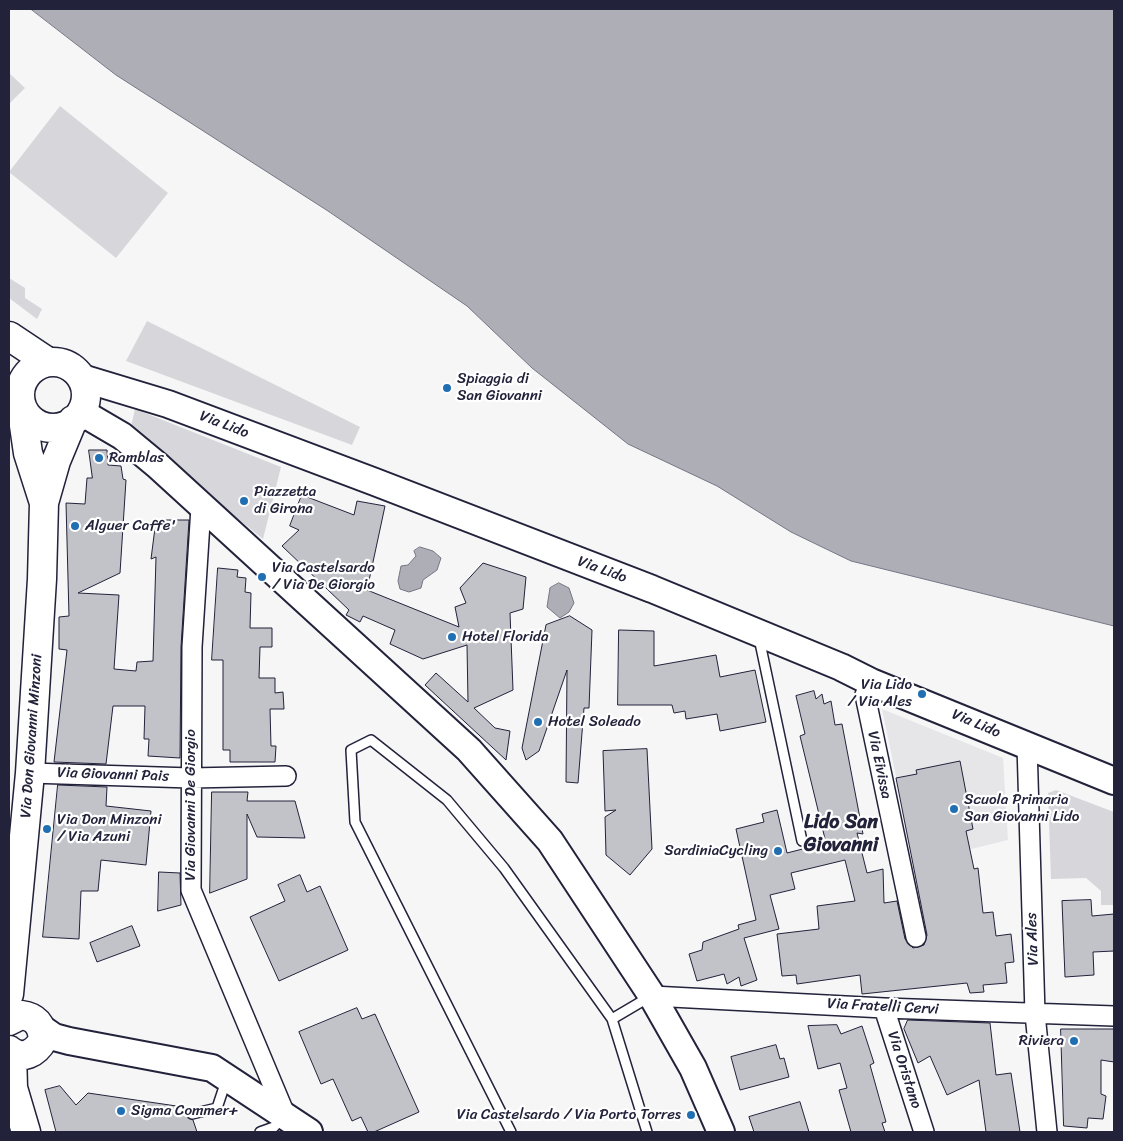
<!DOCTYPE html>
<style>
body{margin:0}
#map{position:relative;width:1123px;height:1141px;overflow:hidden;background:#f6f6f7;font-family:Sriracha,sans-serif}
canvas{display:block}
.frame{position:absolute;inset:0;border:10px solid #22223b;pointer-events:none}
</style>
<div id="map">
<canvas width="1123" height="1141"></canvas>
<div class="frame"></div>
</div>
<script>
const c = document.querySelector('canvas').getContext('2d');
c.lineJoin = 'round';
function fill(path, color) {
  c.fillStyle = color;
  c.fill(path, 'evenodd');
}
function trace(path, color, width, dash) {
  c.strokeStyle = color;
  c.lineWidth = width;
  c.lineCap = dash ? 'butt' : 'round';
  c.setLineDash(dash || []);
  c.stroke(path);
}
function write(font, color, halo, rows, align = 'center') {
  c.font = font + ' Sriracha,sans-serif';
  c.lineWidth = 4.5;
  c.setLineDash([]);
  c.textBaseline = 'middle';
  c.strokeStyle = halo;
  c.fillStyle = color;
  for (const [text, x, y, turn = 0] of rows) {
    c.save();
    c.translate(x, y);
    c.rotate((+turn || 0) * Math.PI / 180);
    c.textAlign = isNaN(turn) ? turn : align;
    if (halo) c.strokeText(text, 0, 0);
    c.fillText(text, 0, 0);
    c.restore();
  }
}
fill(new Path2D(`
 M882,709L1003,758L1008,840L914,863Z`), '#e6e6e9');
fill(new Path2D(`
 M9,73L25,88L9,104Z
 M60,106L168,193L116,258L9,172Z
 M9,278L25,288V298L42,309L37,319L9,298Z
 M147,321L360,427L352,445L126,361Z
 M135,409L281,467L263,539L130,431Z
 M1056,790L1114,812V905H1101V891L1086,878L1051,879L1048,793Z`), '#d7d7db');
const water = new Path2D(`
 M31,9H1114V626L851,561L791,532L717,486L628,444L532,368L467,306L328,211L116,75Z
 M420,547L433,551L441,558L437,570L423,580L421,588L409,592L400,589L398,581L401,566L408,565L416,556L414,551Z
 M559,583L569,588L574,603L569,612L560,618L547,607L550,588Z`);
fill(water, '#aeaeb7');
trace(water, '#767685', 1);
const building = new Path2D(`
 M89,450H107L108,465L121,466L123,479L126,480L120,573L78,593L119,595L114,669L136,671L137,662L153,661L156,557L151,559L156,520H189L181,647L180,758L148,756L149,739H144L145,706H113L106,764L54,762L67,650L59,649V617L69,616L66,503L85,504L87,478H92Z
 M302,495L354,515L357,501L385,506L367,590L459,627L455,607L466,603L460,588L483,563L526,577L523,609L510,613L513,690L474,708L495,728L510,731L506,760L425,685L436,673L468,702L467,645L423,659L390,644L395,630L363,616L360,622L346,615L349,610L282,546L299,530L290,526Z
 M218,568L238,570L237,577L246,578L245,592L251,593L250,628H272V647H260L259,678H275V693L283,692L284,709H270L271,746H276L275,762H230V750H223V660H212Z
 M570,616L592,630L589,708H584L578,783L566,782L567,670L539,751L526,760L522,748L546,625Z
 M619,630L654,631V666L716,655L720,677L755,670L766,722L720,731L717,714L686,719L685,711L674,713L672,705H618Z
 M814,691L816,699L822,694L824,704L831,701L835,725L842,724L863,834L857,833L867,873L883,869L884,903L897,901L905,939L913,948L924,945L927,935L896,778L917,774L916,770L960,761L973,829L966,831L974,869L978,868L983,913L993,912L996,936L1011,934L1014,962L1005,963L1007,983L983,985L984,992L970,993L967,983L862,994L860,975L797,984L796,975L782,976L777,934L819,929L817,906L855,901L845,860L791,873L795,889L770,895L779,929L744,938L757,980L741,986L739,977L727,984L724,974L697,981L689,954L702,950L703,942L739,929L738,925L756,920L736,829L764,822L762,814L777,810L787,853L826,843L800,736L805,734L796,696Z
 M647,749L652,849L630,875L606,855L605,817L616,810L605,811L603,751Z
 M58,785L107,787L106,806L151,811L146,865L101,860L98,891H81L79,939L43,937Z
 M212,792H248L247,801H295L305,838L257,837L247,814V879L210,893Z
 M159,872L180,873L181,905L158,911Z
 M300,875L307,892L320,886L348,950L279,981L250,917L285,901L278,885Z
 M1091,900L1092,916L1114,914V951L1093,952L1094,975L1065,977L1062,901Z
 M132,926L140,946L97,962L90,943Z
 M357,1008L362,1019L375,1014L419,1112L374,1132H368L361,1117L352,1121L333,1079L321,1084L299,1032Z
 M908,1020L990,1023L996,1075L1011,1073L1020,1132H986L979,1080L947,1095L930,1056L918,1063L904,1029Z
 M837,1025L841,1034L862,1026L874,1063L870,1065L886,1122L882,1123L885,1132H851L839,1090L847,1088L840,1063L818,1069L808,1026Z
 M1061,1029H1114V1062L1101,1060V1094L1106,1096L1103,1119L1088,1118L1087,1128L1064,1126Z
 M776,1045L780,1059L784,1058L789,1077L740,1090L731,1057Z
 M60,1086L76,1105L88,1093L190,1108L186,1116L193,1120L197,1132H56L45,1090Z
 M800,1102L809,1132H754L749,1117Z`);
fill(building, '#c2c2c9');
trace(building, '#22223b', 1);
const lane = new Path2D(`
 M759,638L802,841
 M612,1019L651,996
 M192,1114L217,1108L225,1084
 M260,1132L274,1127L282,1118
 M511,1132L355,822L351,750L371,740L447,800L504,868L612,1019L647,1132`);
const street = new Path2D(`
 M201,507L192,647L191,890L287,1119
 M871,682L865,695L916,937
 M1027,745L1035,1014L1047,1132
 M30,773L191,778L286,776
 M652,996L884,1008L1114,1016
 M884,1008L924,1132`);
const secondary = new Path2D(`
 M82,378L168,404L375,482L652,589L841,667L871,682L1114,781
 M81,412L122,436L157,465L469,750L550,841L652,996L693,1068L721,1132
 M41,1028L54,1037L69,1041L212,1068L309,1132`);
const primary = new Path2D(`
 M9,336L48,362
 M20 395a33 33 0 1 1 66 0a33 33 0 1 1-66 0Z
 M21,405L28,453L44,503
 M9,994L30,773L42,579L44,503L56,461L73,420
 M9,1021L21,1015C36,1017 42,1025 43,1040C36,1053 22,1061 9,1050
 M12,1053L13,1088L26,1132`);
trace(lane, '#22223b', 12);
trace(street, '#22223b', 22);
trace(secondary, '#22223b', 30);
trace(primary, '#22223b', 31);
trace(lane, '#fff', 9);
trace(street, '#fff', 19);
trace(secondary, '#fff', 26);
trace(primary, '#fff', 28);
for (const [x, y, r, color] of [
 [447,388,5,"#1f6fb2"],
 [99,458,5,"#1f6fb2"],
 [244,501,5,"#1f6fb2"],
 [75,526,5,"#1f6fb2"],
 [262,577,5,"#1f6fb2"],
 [452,637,5,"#1f6fb2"],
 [922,694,5,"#1f6fb2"],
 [538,722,5,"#1f6fb2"],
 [954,809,5,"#1f6fb2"],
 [47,829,5,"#1f6fb2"],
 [778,851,5,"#1f6fb2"],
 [1074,1041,5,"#1f6fb2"],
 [121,1111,5,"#1f6fb2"],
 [691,1115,5,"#1f6fb2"]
]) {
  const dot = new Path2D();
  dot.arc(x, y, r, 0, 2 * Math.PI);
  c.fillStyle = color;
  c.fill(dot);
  trace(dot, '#fff', 2);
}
write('15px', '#22223b', '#fff', [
 ["Spiaggia di",457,379],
 ["San Giovanni",457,396],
 ["Ramblas",109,458],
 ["Piazzetta",254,492],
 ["di Girona",254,509],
 ["Alguer Caffe'",85,526],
 ["Via Castelsardo",272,568],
 ["/ Via De Giorgio",272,585],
 ["Hotel Florida",462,637],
 ["Via Lido",912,685,"right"],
 ["/ Via Ales",912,702,"right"],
 ["Hotel Soleado",548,722],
 ["Scuola Primaria",964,800],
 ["San Giovanni Lido",964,817],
 ["Via Don Minzoni",57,820],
 ["/ Via Azuni",57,837],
 ["SardiniaCycling",768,851,"right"],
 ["Riviera",1064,1041,"right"],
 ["Sigma Commer+",131,1111],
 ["Via Castelsardo / Via Porto Torres",681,1115,"right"]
], 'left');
write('15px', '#22223b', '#fff', [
 ["Via Lido",224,425,21],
 ["Via Lido",602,570,20],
 ["Via Lido",976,724,23],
 ["Via Don Giovanni Minzoni",32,736,-86],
 ["Via Eivissa",879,765,78],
 ["Via Giovanni Pais",113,775,2],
 ["Via Giovanni De Giorgio",191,805,-90],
 ["Via Ales",1033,939,-92],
 ["Via Fratelli Cervi",883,1007,3],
 ["Via Oristano",904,1070,72]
]);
write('bold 20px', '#22223b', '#fff', [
 ["Lido San",841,823],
 ["Giovanni",841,846]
]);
</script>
